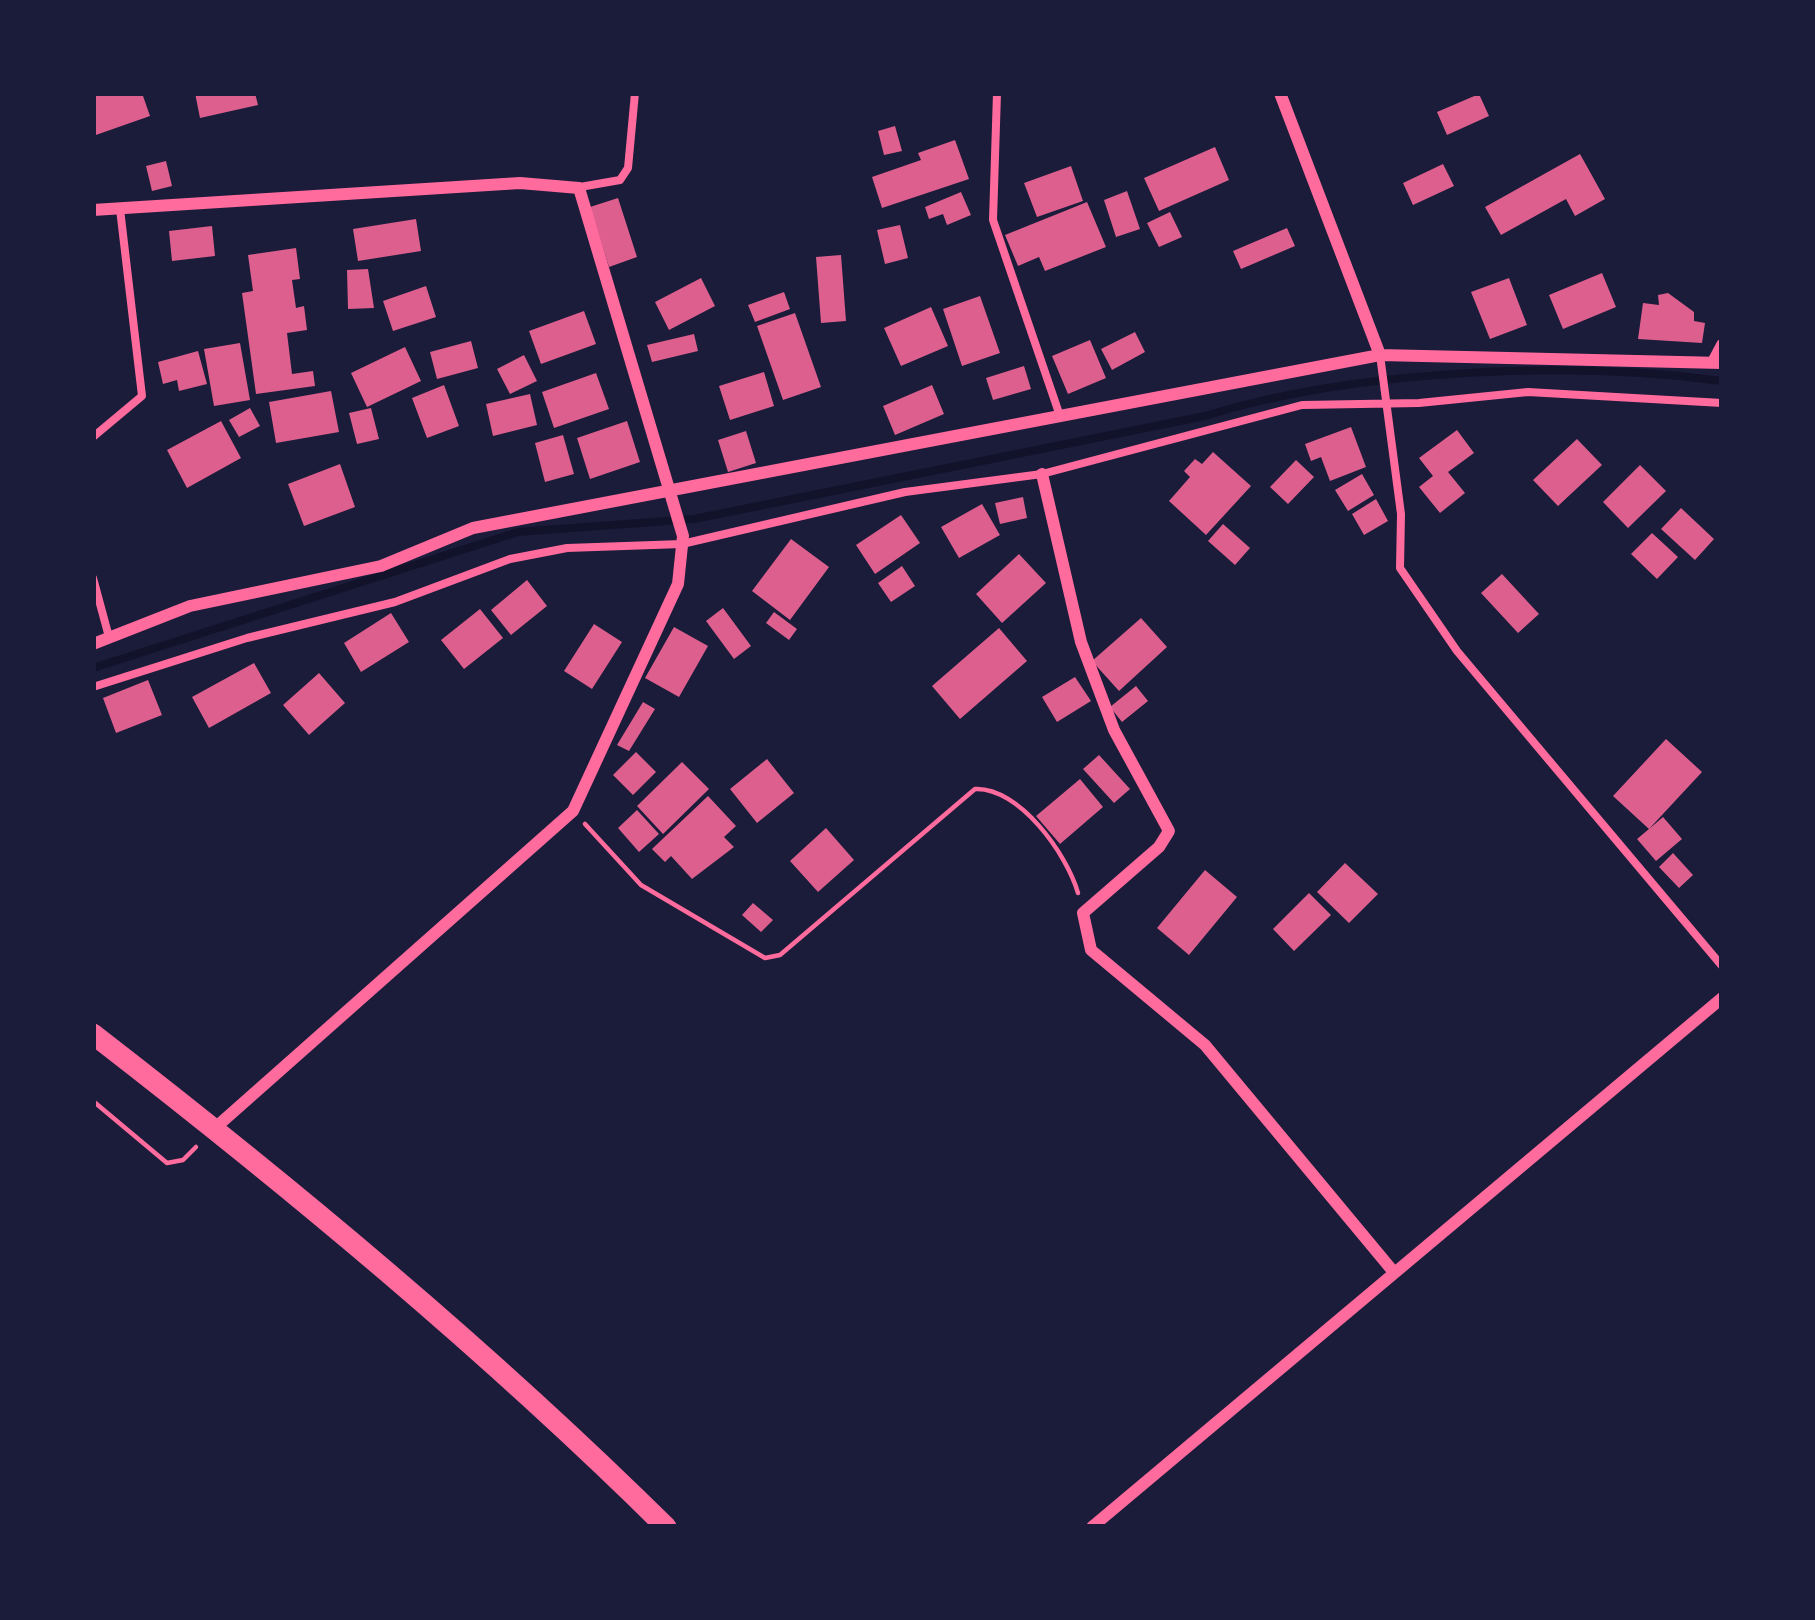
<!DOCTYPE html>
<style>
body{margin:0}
#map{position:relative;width:1815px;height:1620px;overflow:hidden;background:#1b1b3a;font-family:Signika,sans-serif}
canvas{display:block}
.frame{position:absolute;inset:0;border:96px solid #1b1b3a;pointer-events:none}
</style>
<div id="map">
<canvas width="1815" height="1620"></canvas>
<div class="frame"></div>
</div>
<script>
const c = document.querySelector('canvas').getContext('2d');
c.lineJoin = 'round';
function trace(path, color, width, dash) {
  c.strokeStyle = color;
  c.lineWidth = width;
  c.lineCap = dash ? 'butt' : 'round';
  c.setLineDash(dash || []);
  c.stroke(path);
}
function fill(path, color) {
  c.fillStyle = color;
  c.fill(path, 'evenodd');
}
trace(new Path2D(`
 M93,668L518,532L694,519L1205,416C1352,370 1569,360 1722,381`), '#12122b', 8);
fill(new Path2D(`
 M93,93H142L150,116L93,136Z
 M195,93H255L258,105L200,118Z
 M1479,94L1489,116L1447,135L1437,112Z
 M895,126L902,151L884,155L878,131Z
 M955,140L969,179L882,208L872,177L921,160L918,153Z
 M1215,147L1229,180L1159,211L1144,178Z
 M1580,154L1605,199L1575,216L1566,199L1501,235L1485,207Z
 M166,161L172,186L152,191L146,166Z
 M1443,164L1454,186L1413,205L1403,183Z
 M1071,166L1083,201L1037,217L1024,183Z
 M1127,191L1140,229L1116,237L1104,200Z
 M961,192L971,215L947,225L943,214L929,219L925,207Z
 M618,198L637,257L609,267L590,207Z
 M1087,202L1106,247L1045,271L1039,257L1018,266L1005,235Z
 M1170,212L1182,237L1159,247L1147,223Z
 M416,219L421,251L358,261L353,229Z
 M900,225L908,258L885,264L877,230Z
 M212,226L215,256L172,261L169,231Z
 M1287,228L1295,246L1241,269L1233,251Z
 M296,248L300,279L292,280L296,308L304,306L307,330L287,333L292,374L313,371L315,386L256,394L242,293L253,291L248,255Z
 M841,255L846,321L821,323L816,257Z
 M368,269L374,308L348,309L347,270Z
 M1602,273L1616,307L1563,329L1549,295Z
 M701,278L715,306L669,330L655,302Z
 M1509,278L1527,325L1490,339L1471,292Z
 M426,286L436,317L393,331L383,301Z
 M784,292L790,309L755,322L748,305Z
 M1668,293L1694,312V321L1705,323L1702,343L1638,339L1643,303L1659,305L1658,295Z
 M980,296L1000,353L962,366L943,309Z
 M931,307L948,346L901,366L884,328Z
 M584,311L596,344L541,364L529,331Z
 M795,313L821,387L783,400L757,326Z
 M1135,332L1145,352L1112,370L1101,349Z
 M694,334L698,351L652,362L647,345Z
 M1090,340L1106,378L1068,394L1052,356Z
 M471,341L478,368L437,379L430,352Z
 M240,343L250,400L214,406L204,349Z
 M405,347L421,381L367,407L351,373Z
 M198,351L207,384L179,391L177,380L163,384L158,362Z
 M524,355L537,381L510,394L497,369Z
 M1024,366L1031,389L993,400L986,378Z
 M764,372L774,406L730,420L719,386Z
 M596,373L609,409L554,428L542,392Z
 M444,385L459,426L427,438L412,398Z
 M932,385L944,414L895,435L883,406Z
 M331,391L339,432L276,443L269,402Z
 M530,394L537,425L493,436L486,404Z
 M250,408L260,426L239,437L229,420Z
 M371,408L379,439L357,444L349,413Z
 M221,421L241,458L187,488L167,450Z
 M627,421L640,462L590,479L577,438Z
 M1351,427L1366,467L1330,481L1321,457L1311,461L1305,444Z
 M1457,430L1474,453L1448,472L1465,493L1440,513L1419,487L1433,476L1419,458Z
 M746,431L756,463L728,472L718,440Z
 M563,435L574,474L545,482L535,443Z
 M1577,439L1602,465L1558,506L1533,480Z
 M1213,452L1251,486L1206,535L1169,501L1190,477L1184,471L1195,459L1202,464Z
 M1296,460L1314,477L1288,504L1270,487Z
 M340,464L355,507L304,526L288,484Z
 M1640,465L1666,491L1628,528L1603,502Z
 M1362,474L1374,495L1348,511L1335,490Z
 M1023,497L1027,518L1000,524L995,503Z
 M1376,499L1388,521L1364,535L1352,514Z
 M982,504L1000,535L959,558L941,527Z
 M1681,508L1714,539L1695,560L1661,529Z
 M901,515L920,543L875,574L856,545Z
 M1223,524L1250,548L1235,565L1208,541Z
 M1652,533L1678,557L1657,579L1631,554Z
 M791,539L829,567L790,620L752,591Z
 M1019,554L1046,583L1002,623L976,594Z
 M902,566L915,586L891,602L878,583Z
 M1502,574L1539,614L1518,633L1481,593Z
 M527,580L547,606L511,635L491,610Z
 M723,608L751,646L734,659L706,621Z
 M480,609L503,638L464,669L441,640Z
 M774,612L797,629L789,640L766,623Z
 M391,613L409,642L361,672L344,643Z
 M1141,618L1167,647L1119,691L1092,661Z
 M594,624L622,642L592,689L564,671Z
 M674,627L708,646L679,697L645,678Z
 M999,628L1027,661L960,719L932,686Z
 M254,663L271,693L209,728L192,697Z
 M319,673L345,703L309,735L283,705Z
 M1075,677L1091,701L1057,722L1042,697Z
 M148,680L162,715L116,733L103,698Z
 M1136,686L1148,701L1122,722L1110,707Z
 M643,702L655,709L629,751L617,745Z
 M1666,739L1702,772L1649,829L1663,817L1682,839L1656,861L1637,839L1649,829L1613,796Z
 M636,752L656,772L633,795L613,775Z
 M1099,755L1130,789L1114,803L1083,769Z
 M767,759L794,793L757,823L730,789Z
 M682,762L709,789L663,834L637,806Z
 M1080,779L1103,807L1060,844L1036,816Z
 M708,796L736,826L724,837L734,847L692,879L671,856L665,862L652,849Z
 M637,810L659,834L639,852L618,828Z
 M826,828L854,860L818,892L790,861Z
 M1673,853L1693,875L1679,888L1659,867Z
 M1345,863L1378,894L1349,923L1317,892Z
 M1205,870L1237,897L1189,955L1157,928Z
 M1309,893L1331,915L1294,951L1273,929Z
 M753,903L773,920L761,932L742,915Z`), '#dd5f8e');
trace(new Path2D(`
 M585,824L641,885L765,958L780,955L975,789C1019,787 1067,854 1078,893
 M93,1101L167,1163L183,1160L196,1147`), '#ff6b9d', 4.5);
trace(new Path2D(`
 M997,93L993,220L1060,416
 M580,187L620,180L628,168L635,93
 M1380,355L1401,514L1400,568L1457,651L1722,966
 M93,437L142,396L120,209
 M93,578L109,637
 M93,687L247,638L395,602L510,559L567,548L682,544L905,492L1042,474L1302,405L1419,403L1528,392L1722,403`), '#ff6b9d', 8);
trace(new Path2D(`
 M1280,93L1380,355
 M93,210L520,183L579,188L683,536L678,584L573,811L215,1128
 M1713,362L1722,345
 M1042,474L1081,642L1114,730L1169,831L1159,847L1083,913L1091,950L1205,1045L1392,1270
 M93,644L190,606L381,566L473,528L1380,355L1722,363
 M1092,1527L1722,998`), '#ff6b9d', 12);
trace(new Path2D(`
 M93,1034C292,1188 487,1350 666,1527`), '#ff6b9d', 21);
</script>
